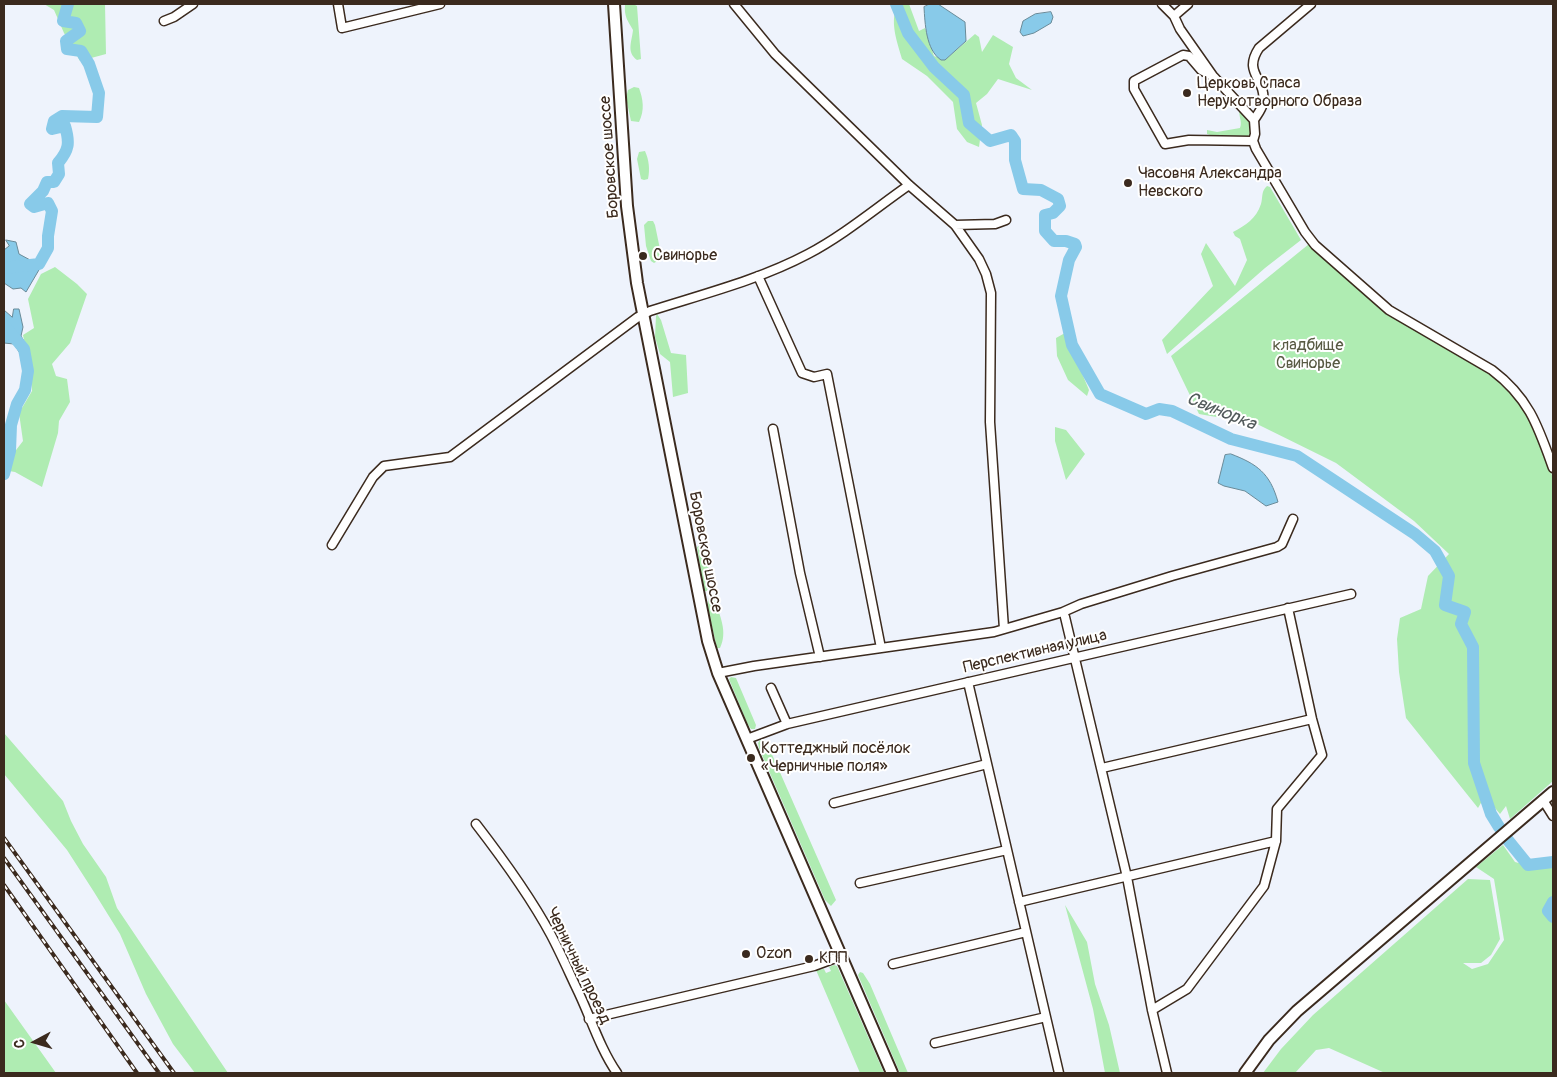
<!DOCTYPE html>
<meta charset="utf-8">
<style>
body{margin:0}
#map{position:relative;width:1557px;height:1077px;overflow:hidden;background:#eef3fc;font-family:Pangolin,sans-serif}
canvas{display:block}
.frame{position:absolute;inset:0;border:5px solid #3b2a1e;pointer-events:none}
.north{position:absolute;left:10px;top:1017px;width:50px;height:50px;-webkit-text-stroke:4px #fff;paint-order:stroke;rotate:264deg;font-size:14px;font-weight:700;line-height:20px;text-align:center;color:#3b2a1e}
.north::after{content:'';display:block;margin:auto;width:18px;height:22px;background:#3b2a1e;clip-path:polygon(50% 0,100% 100%,50% 72%,0 100%)}
</style>
<div id="map">
<canvas width="1557" height="1077"></canvas>
<div class="frame"></div>
<div class="north">С</div>
</div>
<script>
const c = document.querySelector('canvas').getContext('2d');
c.lineJoin = 'round';
function fill(path, color) {
  c.fillStyle = color;
  c.fill(path, 'evenodd');
}
function trace(path, color, width, dash) {
  c.strokeStyle = color;
  c.lineWidth = width;
  c.lineCap = dash ? 'butt' : 'round';
  c.setLineDash(dash || []);
  c.stroke(path);
}
function write(font, color, halo, rows, align = 'center') {
  c.font = font + ' Pangolin,sans-serif';
  c.lineWidth = 4;
  c.setLineDash([]);
  c.textBaseline = 'middle';
  c.strokeStyle = halo;
  c.fillStyle = color;
  for (const [text, x, y, turn = 0] of rows) {
    c.save();
    c.translate(x, y);
    c.rotate((+turn || 0) * Math.PI / 180);
    c.textAlign = isNaN(turn) ? turn : align;
    if (halo) c.strokeText(text, 0, 0);
    c.fillText(text, 0, 0);
    c.restore();
  }
}
fill(new Path2D(`
 M44,4H105L106,54L80,61L64,33L54,10Z
 M633,4L637,6L641,59L637,60C626,52 632,41 633,30C628,21 624,17 625,5Z
 M898,4H909L919,31L925,28L934,56L945,60L975,34L979,37L982,52L993,35L1013,47L1009,64L1016,78L1032,90L998,79L987,94L976,103L982,125L979,147L967,142L957,129L953,102L927,76L902,59C897,41 889,21 898,4Z
 M634,87L639,88C643,99 645,110 639,122L631,121L626,98L628,90Z
 M1240,106L1252,123V132L1248,136H1213L1207,134V130L1217,132L1240,128C1243,121 1237,114 1240,106Z
 M645,151C649,160 650,169 648,179L644,180L641,179L637,159L639,152Z
 M1267,186L1270,187L1301,240L1265,268L1167,354L1162,340L1213,286L1201,254L1206,243L1235,286L1247,260L1240,239L1235,236L1233,232C1246,225 1256,219 1261,204C1263,197 1261,191 1267,186Z
 M648,221H653L655,225L661,254V259L654,263L651,261L646,246L644,225Z
 M1309,244L1395,318L1491,373L1507,387L1530,417L1553,478V781L1510,819L1506,806L1500,814L1485,796L1478,808L1406,718L1399,672L1397,639L1400,618L1421,609L1428,576L1449,554L1414,521L1336,463L1257,424L1199,414L1171,356Z
 M55,267L77,284L87,294L70,343L52,364L56,376L67,379L70,402L59,421L58,433L42,487L15,472L9,471L13,454L23,441L19,413L32,391L31,373L23,335L34,328L28,299L41,274Z
 M657,314L661,320L671,353L686,355L688,393L673,397L670,362L660,354L655,337L656,316Z
 M1065,333L1089,390L1087,396L1068,380L1057,356L1056,338Z
 M1055,427L1066,430L1085,454L1066,480L1055,441Z
 M701,545L704,548C707,562 713,578 707,591H704L697,547Z
 M709,598L715,601C720,616 728,632 720,648H717L707,605Z
 M731,677L736,678L756,725L755,729H751L747,723L729,679Z
 M4,733L63,801L71,821L83,844L106,877L117,908L228,1073H195L173,1044L146,994L120,934L94,892L67,850L4,774Z
 M760,740L768,746L775,761L836,900L831,906L825,900L759,748L758,743Z
 M1503,845L1515,862L1537,868L1553,863V1073H1385L1329,1048L1316,1050L1295,1073H1263L1281,1049L1313,1015L1468,879L1490,880L1500,939L1491,955L1481,963H1463L1472,969L1488,964L1504,940L1494,879L1476,867Z
 M1065,905L1087,942L1095,984L1109,1025L1120,1073H1105L1093,1009Z
 M834,965L837,966L884,1073H860L816,970L824,969L826,973L831,971L829,967Z
 M860,972L863,973L870,984L908,1073H900L858,975Z
 M4,1000L56,1073H4Z`), '#afecb2');
const water = new Path2D(`
 M930,4H938L965,22L966,41L945,60H941C926,50 925,24 924,7Z
 M1051,12L1053,17L1051,23L1034,33L1023,36L1020,32L1023,21L1035,14Z
 M6,240L16,242L19,254L32,261L41,260L43,263L26,292L21,288L13,289L4,283V250L9,246Z
 M14,309H19L23,327L21,336L25,343L27,356L23,358L14,344L4,343V310L12,317Z
 M1231,454C1257,464 1270,473 1278,502L1266,506L1245,491L1224,486L1218,483L1225,455Z`);
fill(water, '#88cae9');
trace(water, '#698a98', 1);
trace(new Path2D(`
 M896,4L908,33L934,67L964,95L969,123L990,141L1011,135L1015,141V160L1023,189L1041,190L1058,199L1060,206L1053,213L1045,215V231L1054,241H1066L1075,244L1076,247L1069,260L1061,296L1072,345L1100,394L1146,414L1159,409L1172,411L1231,439L1297,456L1415,534L1435,551L1449,576L1445,605L1465,612L1461,624L1473,647L1474,763L1491,814L1499,827
 M4,268L39,264L48,248V236L52,211L48,203L34,207L30,204L43,191L47,182H54L59,174L58,163C69,150 70,143 65,126L52,129L54,121L62,116L97,117L99,93L89,64L81,51L67,49L66,41L80,31L76,23L63,21L68,4
 M4,325L24,349L28,371L25,390L17,404L11,425L10,451L4,474
 M1507,839L1528,865L1553,862
 M1553,902L1548,911L1553,917`), '#88cae9', 12);
const street = new Path2D(`
 M338,4L342,28L440,4
 M734,4L775,54L909,185L955,225L979,259L986,274L991,293L990,422L1004,629
 M1162,4L1174,16L1180,29L1213,76
 M1174,16L1188,4
 M164,21L174,17L193,4
 M1254,120C1257,115 1262,109 1263,103C1267,78 1242,74 1259,48L1311,4
 M1253,141L1189,140L1165,144L1134,89V81L1183,55L1189,56L1201,70L1214,77L1254,120L1255,134L1253,141L1256,149L1305,232L1315,245L1389,310L1492,370C1529,398 1538,426 1553,468
 M955,225L995,224L1006,220
 M758,276L802,373L814,377L827,374L881,648
 M773,429L800,573L820,657
 M332,545L373,477L384,466L450,457L638,317L650,311C703,294 759,280 808,254C844,235 876,208 909,185
 M1065,617L1127,877L1152,1010L1167,1073
 M718,673L754,666L994,632L1063,612L1081,604L1172,576L1277,547L1282,544L1293,519
 M968,682L1059,1073
 M771,688L787,724
 M747,739L787,724L1351,594
 M1102,768L1312,719
 M1543,800L1553,816
 M834,803L987,764
 M476,824C503,859 530,896 551,935C560,952 568,970 576,987C590,1015 599,1047 617,1073
 M860,883L1007,850
 M1019,902L1276,841
 M893,964L1026,932
 M1152,1010L1187,989L1264,886L1276,841L1277,809L1322,755L1312,719L1288,608
 M589,1019L814,966L841,956
 M935,1043L1046,1017`);
const secondary = new Path2D(`
 M614,4L627,206L637,283L708,641L718,673L892,1073
 M1245,1073L1269,1040L1297,1011L1553,792`);
trace(street, '#3b2a1e', 11);
trace(secondary, '#3b2a1e', 14);
trace(street, '#fff', 8);
trace(secondary, '#fff', 10);
const rail = new Path2D(`
 M4,838L174,1073
 M4,858L159,1073
 M4,885L137,1073`);
trace(rail, '#3b2a1e', 4);
trace(rail, '#fff', 2, [5.5]);
for (const [x, y, r, color] of [
 [1187,93,5,"#3b2a1e"],
 [1128,183,5,"#3b2a1e"],
 [643,256,5,"#3b2a1e"],
 [751,758,5,"#3b2a1e"],
 [746,954,5,"#3b2a1e"],
 [809,959,5,"#3b2a1e"]
]) {
  const dot = new Path2D();
  dot.arc(x, y, r, 0, 2 * Math.PI);
  c.fillStyle = color;
  c.fill(dot);
  trace(dot, '#fff', 2);
}
write('16px', '#3b2a1e', '#fff', [
 ["Церковь Спаса",1197,84],
 ["Нерукотворного Образа",1197,102],
 ["Часовня Александра",1138,174],
 ["Невского",1138,192],
 ["Свинорье",653,256],
 ["Коттеджный посёлок",761,749],
 ["«Черничные поля»",761,767],
 ["Ozon",756,954],
 ["КПП",819,959]
], 'left');
write('16px', '#3b2a1e', '#fff', [
 ["Боровское шоссе",610,157,-94],
 ["Боровское шоссе",705,552,79],
 ["Перспективная улица",1035,652,-13],
 ["Черничный проезд",578,966,64]
]);
write('16px', '#585a43', '#fff', [
 ["кладбище",1308,346],
 ["Свинорье",1308,364]
]);
write('italic 18px', '#525a5b', '#fff', [
 ["Свинорка",1221,412,22]
]);
</script>
